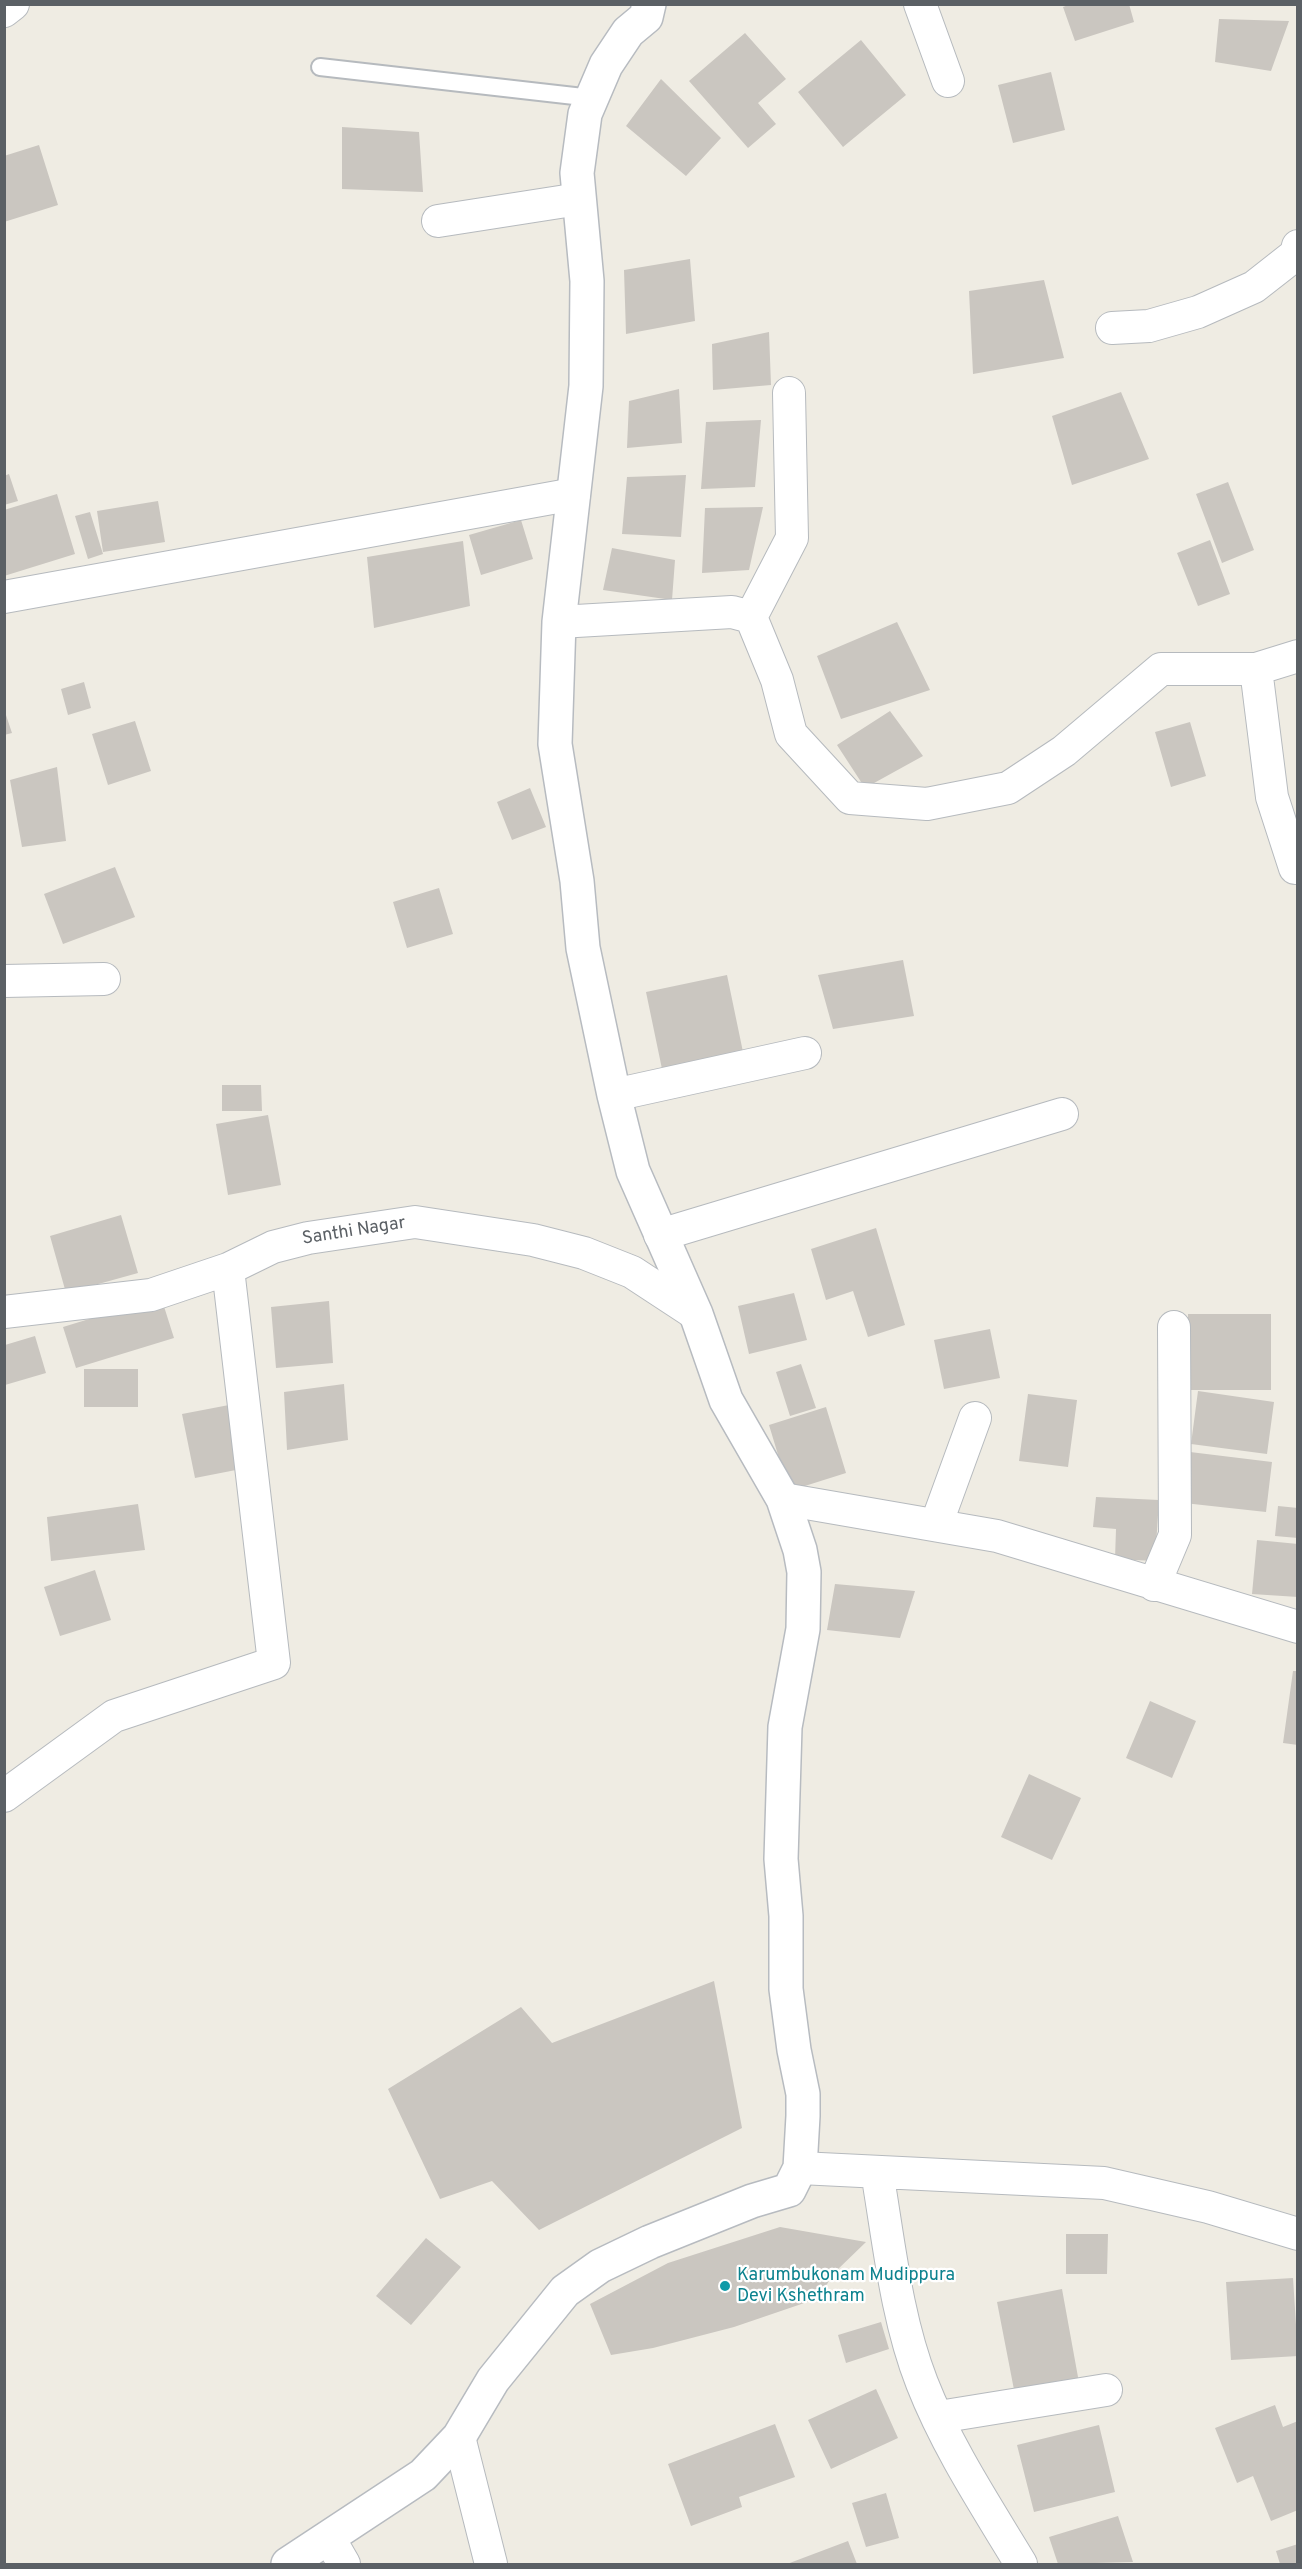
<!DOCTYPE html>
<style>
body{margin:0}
#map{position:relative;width:1302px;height:2569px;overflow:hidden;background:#efece3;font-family:Overpass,sans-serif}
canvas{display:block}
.frame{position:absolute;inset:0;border:6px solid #5b6065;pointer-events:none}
</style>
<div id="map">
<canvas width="1302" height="2569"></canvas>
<div class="frame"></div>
</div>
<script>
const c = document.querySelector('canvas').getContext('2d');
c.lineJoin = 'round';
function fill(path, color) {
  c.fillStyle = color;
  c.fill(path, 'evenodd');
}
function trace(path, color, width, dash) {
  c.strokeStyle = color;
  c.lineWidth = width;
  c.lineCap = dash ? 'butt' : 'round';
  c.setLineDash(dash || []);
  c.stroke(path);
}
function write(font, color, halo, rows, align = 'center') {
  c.font = font + ' Overpass,sans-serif';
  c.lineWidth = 4.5;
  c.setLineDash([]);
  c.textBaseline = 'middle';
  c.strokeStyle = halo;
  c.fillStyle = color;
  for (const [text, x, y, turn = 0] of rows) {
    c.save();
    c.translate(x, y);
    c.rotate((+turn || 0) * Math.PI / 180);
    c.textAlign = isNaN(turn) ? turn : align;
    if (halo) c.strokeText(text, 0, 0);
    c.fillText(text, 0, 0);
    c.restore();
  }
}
fill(new Path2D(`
 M1071,4H1129L1134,22L1075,41L1063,7Z
 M1219,19L1289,21L1271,71L1215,62Z
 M745,33L786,79L758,103L776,124L748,148L689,81Z
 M861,40L906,95L843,147L798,92Z
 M1051,72L1065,130L1013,143L998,85Z
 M661,79L721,138L686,176L626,126Z
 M342,127L419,132L423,192L342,189Z
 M39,145L58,205L4,222V156Z
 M690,259L695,321L626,334L624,270Z
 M1044,280L1064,358L973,374L969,291Z
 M769,332L771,385L713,390L712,344Z
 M679,389L682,443L627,448L629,401Z
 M1121,392L1149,459L1072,485L1052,416Z
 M761,420L755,487L701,489L706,422Z
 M9,474L18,501L4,505V476Z
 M686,475L681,537L622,534L627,477Z
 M1228,482L1254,550L1222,563L1196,494Z
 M57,494L75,554L4,576V510Z
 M158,501L165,542L103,552L97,511Z
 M763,507L749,570L702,573L705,508Z
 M90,512L103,554L88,559L75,516Z
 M521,520L533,559L481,575L469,535Z
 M1210,540L1230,594L1198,606L1177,553Z
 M463,541L470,606L374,628L367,557Z
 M612,548L675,560L672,600L603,590Z
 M897,622L930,690L841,719L817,656Z
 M84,682L91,708L68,715L61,689Z
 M4,709L12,733L4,735Z
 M890,711L923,756L865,788L837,745Z
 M135,721L151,771L108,785L92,734Z
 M1190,722L1206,776L1171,787L1155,732Z
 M57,767L66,841L22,847L10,780Z
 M530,788L546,827L512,840L497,802Z
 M115,867L135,917L63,944L44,894Z
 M439,888L453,934L407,948L393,902Z
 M903,960L914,1016L833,1029L818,975Z
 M727,975L743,1052L662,1069L646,992Z
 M222,1085H261L262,1111H222Z
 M268,1115L281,1185L228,1195L216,1124Z
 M121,1215L138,1273L66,1293L50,1236Z
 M876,1228L905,1325L868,1337L853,1291L826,1300L811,1249Z
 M794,1293L807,1340L749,1354L738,1306Z
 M161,1297L174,1338L76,1368L63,1327Z
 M329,1301L333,1363L276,1368L271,1307Z
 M1188,1314H1271V1390H1188Z
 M990,1329L1000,1378L944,1389L934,1340Z
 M35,1336L46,1373L5,1385V1345Z
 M801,1364L816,1408L790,1416L776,1372Z
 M84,1369H138V1407H84Z
 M344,1384L348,1440L287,1450L284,1392Z
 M1198,1391L1274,1402L1267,1454L1191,1444Z
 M1028,1394L1077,1400L1068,1467L1019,1461Z
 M229,1405L241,1469L195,1478L182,1414Z
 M826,1407L846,1473L789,1491L769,1425Z
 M1190,1452L1272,1462L1266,1512L1184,1503Z
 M1096,1497L1159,1500L1155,1561L1115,1559L1116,1529L1093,1527Z
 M138,1504L145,1550L51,1561L47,1517Z
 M1278,1506L1298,1508V1538L1275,1536Z
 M1257,1540L1298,1544V1597L1252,1594Z
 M95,1570L111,1620L60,1636L44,1587Z
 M835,1584L915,1591L900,1638L827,1630Z
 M1293,1671H1298V1745L1283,1743Z
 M1150,1701L1196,1721L1172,1778L1126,1758Z
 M1029,1774L1081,1798L1052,1860L1001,1837Z
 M714,1981L742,2128L539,2230L492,2181L440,2199L388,2089L521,2007L552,2043Z
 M780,2227L866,2242L833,2274L819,2298L734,2327L653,2348L611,2355L590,2304L668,2263Z
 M1066,2234H1108L1107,2274H1066Z
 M426,2238L461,2267L411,2325L376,2296Z
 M1293,2278L1298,2356L1231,2360L1226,2282Z
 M1062,2289L1080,2388L1016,2400L997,2302Z
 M881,2322L889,2349L846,2363L838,2335Z
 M876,2389L898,2438L831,2469L808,2420Z
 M1275,2405L1283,2427L1298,2421V2510L1271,2521L1253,2476L1237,2483L1215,2428Z
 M775,2424L795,2477L739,2497L742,2507L691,2526L668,2464Z
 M1099,2425L1115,2492L1034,2512L1017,2445Z
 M886,2493L899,2538L866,2547L852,2503Z
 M1118,2516L1133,2562L1058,2564L1049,2537Z
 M848,2541L857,2564H787Z
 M1298,2544V2564H1280L1276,2551Z`), '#cac6c0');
const lane = new Path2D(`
 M320,67L592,98`);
const street = new Path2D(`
 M920,4L948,81
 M4,11L13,4
 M438,221L579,199
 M1112,328L1149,326L1198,312L1254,287L1296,254L1298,246
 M4,597L574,494
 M751,617L792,538L789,393
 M559,622L732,612L751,617L777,680L791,734L850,798L927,804L1008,788L1064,751L1161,669H1256L1298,656
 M1256,669L1272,797L1295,868H1298
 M4,981L104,979
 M614,1095L805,1053
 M660,1235L1062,1114
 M4,1312L151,1295L228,1269L273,1247L308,1238L415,1222L533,1240L584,1253L632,1272L696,1314
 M783,1499L997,1536L1298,1627
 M936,1525L975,1418
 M1154,1585L1175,1535L1174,1327
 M4,1796L114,1716L274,1663L228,1269
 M800,2168L1104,2183L1208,2207L1298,2234
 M877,2172C889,2242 896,2317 922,2383C947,2447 986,2506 1021,2564
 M939,2417L1106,2390
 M459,2437L491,2564
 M329,2538L344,2564`);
const secondary = new Path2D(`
 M288,2564L423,2475L459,2437L493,2380L565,2291L600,2266L650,2242L752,2201L789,2190L800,2168L803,2116V2094L794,2050L786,1989V1916L781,1859L785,1727L803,1629L804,1572L800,1550L783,1499L726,1400L696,1314L633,1171L614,1095L583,948L577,881L555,744L559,622L586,386L587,281L577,173L585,114L606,65L628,32L646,17L649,4`);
trace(lane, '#b6babe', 20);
trace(street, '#b6babe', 34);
trace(secondary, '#b7bbc0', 36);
trace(lane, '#fff', 16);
trace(street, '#fff', 32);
trace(secondary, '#fff', 33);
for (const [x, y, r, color] of [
 [725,2286,6,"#0f9aa8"]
]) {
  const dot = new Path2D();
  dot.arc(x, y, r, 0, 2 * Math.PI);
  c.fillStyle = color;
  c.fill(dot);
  trace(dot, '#fff', 2);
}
write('18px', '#5b6065', '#fff', [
 ["Santhi Nagar",354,1232,-9]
]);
write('18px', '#0d838f', '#fff', [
 ["Karumbukonam Mudippura",737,2276],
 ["Devi Kshethram",737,2297]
], 'left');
</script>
